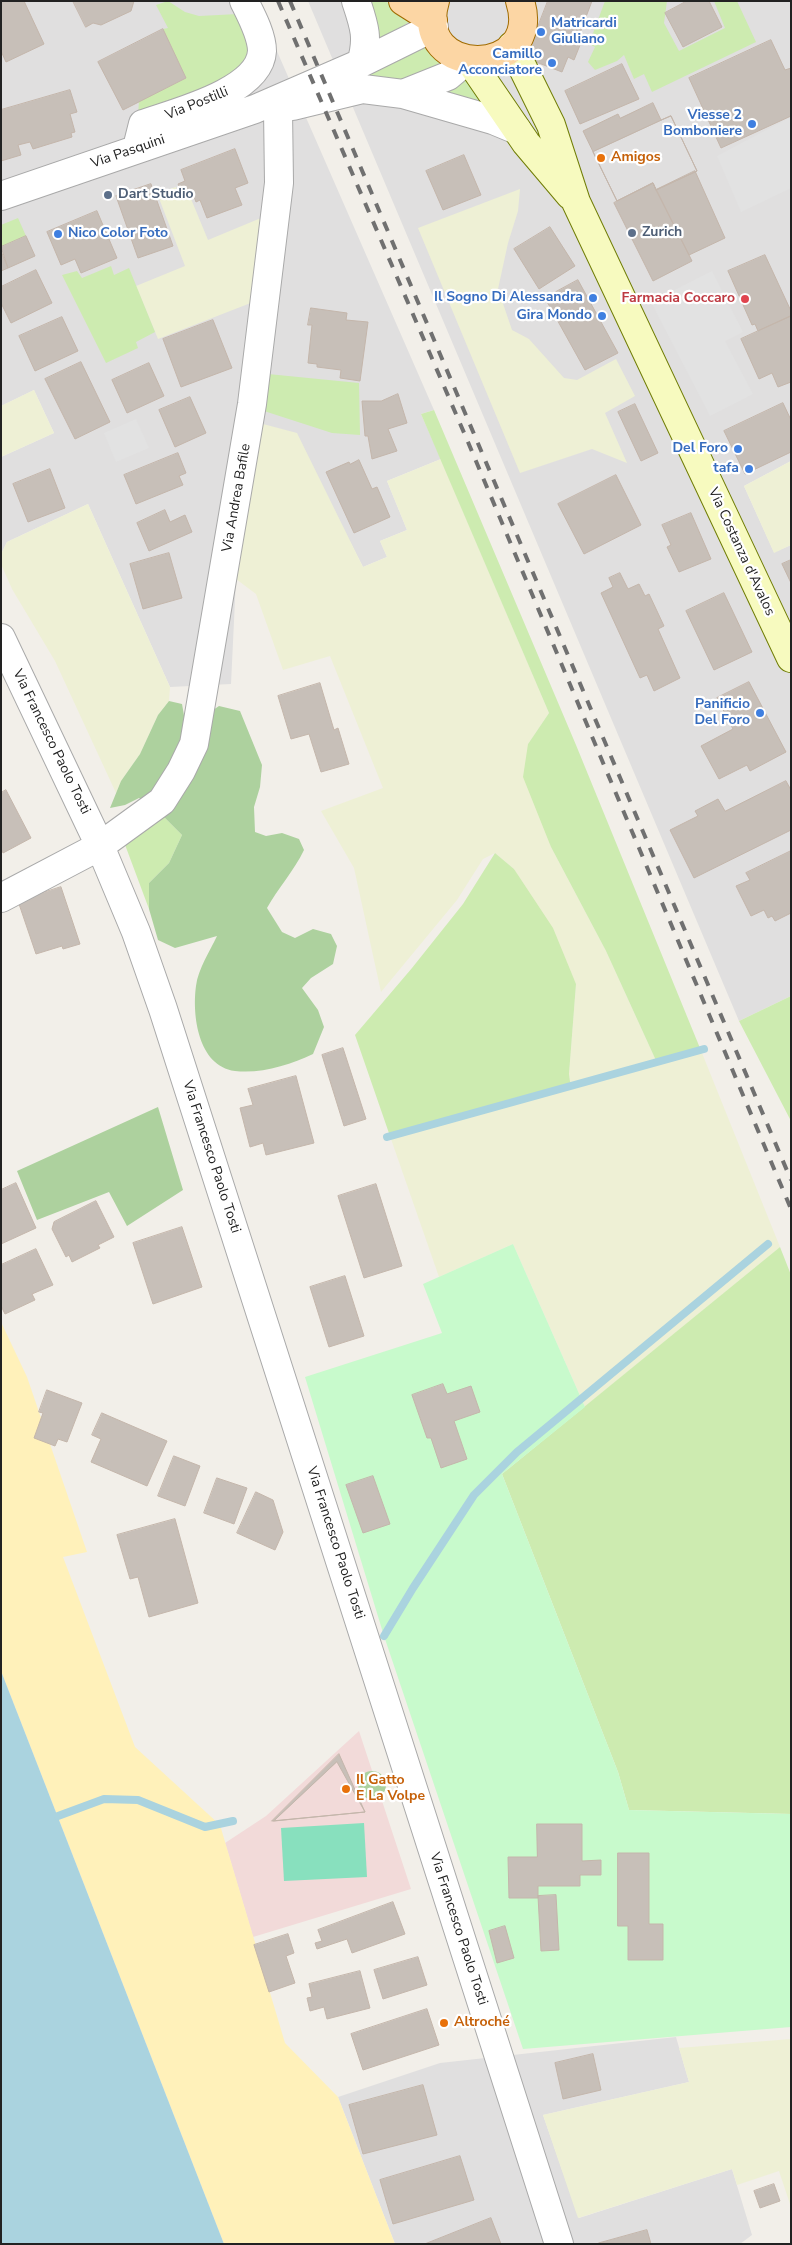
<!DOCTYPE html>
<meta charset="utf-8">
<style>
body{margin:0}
#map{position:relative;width:792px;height:2245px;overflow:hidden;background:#f2efe9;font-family:"Nunito Sans",sans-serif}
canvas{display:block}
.frame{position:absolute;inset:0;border:2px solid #222;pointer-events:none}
</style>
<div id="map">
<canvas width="792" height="2245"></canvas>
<div class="frame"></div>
</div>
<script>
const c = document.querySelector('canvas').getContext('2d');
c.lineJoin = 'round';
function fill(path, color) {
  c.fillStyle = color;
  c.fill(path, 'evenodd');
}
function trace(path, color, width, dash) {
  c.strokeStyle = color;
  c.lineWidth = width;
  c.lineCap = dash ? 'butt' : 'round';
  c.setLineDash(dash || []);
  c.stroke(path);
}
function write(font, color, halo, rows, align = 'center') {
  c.font = font + ' "Nunito Sans",sans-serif';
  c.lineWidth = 4.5;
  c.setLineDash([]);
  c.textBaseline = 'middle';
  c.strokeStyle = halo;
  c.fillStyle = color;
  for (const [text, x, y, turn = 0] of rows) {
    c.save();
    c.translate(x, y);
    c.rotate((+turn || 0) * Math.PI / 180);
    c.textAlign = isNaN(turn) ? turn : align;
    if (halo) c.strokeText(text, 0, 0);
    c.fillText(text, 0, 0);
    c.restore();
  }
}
fill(new Path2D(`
 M1,1H255L434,410L421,414L441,459L387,481L407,530L380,541L387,557L363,567L350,542L236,579L231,684L170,687L88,504L7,542L1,554V457L54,433L34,390L1,406Z
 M308,1H791V461L744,486L774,552L791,545V996L739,1021Z
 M676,2037L689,2082L543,2115L579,2218L732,2169L752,2235L740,2244H395L338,2097L440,2063Z`), '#e0dfdf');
fill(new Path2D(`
 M359,1731L411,1889L253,1937L225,1843L266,1816Z`), '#f2dad9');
fill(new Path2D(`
 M176,187L179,197L189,194L208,240L273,213L261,299L158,339L136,286L185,266L157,193Z
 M520,189L518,211L508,243L498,289L512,330L529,339L564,378L577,380L616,359L635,396L605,413L627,463L592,449L520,473L418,228Z
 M34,390L54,433L1,457V406Z
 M263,424L297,433L363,567L387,557L380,541L407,530L387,481L441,459L549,713L528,744L551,847L606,951L658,1065L702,1053L780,1247L585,1407L513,1244L439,1277L391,1139L571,1089L569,1074L576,984L514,869L495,853L483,859L457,900L381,992L354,868L321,811L383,788L330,656L283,670L256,594L236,579Z
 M791,461V545L774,553L744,486Z
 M88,504L170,687L169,701L158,715L140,754L121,781L116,793L55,661L12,589L1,564V554L7,542Z
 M791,2039V2207L779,2171L737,2185L732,2169L578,2218L543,2115L689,2082L679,2048Z`), '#eef0d5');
fill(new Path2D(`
 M168,1L185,12L199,16L238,14C245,33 252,50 245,70L138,116L139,101L186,78L163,29L168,28L156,5Z
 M366,1H386L409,22L378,42Z
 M605,1H667L664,23L679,51L725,28L714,1H737L756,42L652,92L644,74L634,79L624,55L617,61L595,70L588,62L595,47L589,44Z
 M424,41L450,65L416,82L370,79L368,74Z
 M463,77L490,108L443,94Z
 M18,218L26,236L1,247V225Z
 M111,266L114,275L129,268L155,332L136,342L138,348L106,363L62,275L77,271L82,278Z
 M268,374L359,383L360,435L332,433L264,411Z
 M434,410L576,745L702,1053L658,1065L606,951L551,847L523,777L528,744L549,713L421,414Z
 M161,814L182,835L169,863L149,883V909L124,842Z
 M495,853L514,869L553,928L576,984L569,1074L571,1089L391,1139L355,1035L412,968L463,904Z
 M791,996V1121L739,1021Z
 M780,1247L791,1275V1814L629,1810L618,1772L502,1474Z`), '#cdebb0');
fill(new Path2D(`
 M169,701L182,704L185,721L210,712L219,706L240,711L262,765L260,787L254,807L255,832L266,836L282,833L299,839L304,850C294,871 278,888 267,908L282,932L295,938L313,929L331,934L337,946L333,964L311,978L302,988L318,1010L324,1027L313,1054C290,1065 261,1074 235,1071C198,1066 192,1015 196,986C198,969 210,951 217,936L175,948L158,940L149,909V883L169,863L182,835L161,814L139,798L125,805L110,808L121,781L140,754L158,715Z
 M158,1107L183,1190L127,1226L109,1192L37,1220L17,1171Z
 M358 1785a14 14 0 1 1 28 0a14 14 0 1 1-28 0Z`), '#add19e');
fill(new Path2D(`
 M1,1322L27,1377L87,1552L63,1557L135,1747L220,1825L285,2043L338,2097L395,2244H224L1,1671Z`), '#fff1ba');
fill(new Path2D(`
 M513,1244L585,1407L502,1474L618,1772L629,1810L791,1814V2027L523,2049L384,1636L305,1377L442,1333L423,1284Z`), '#c8facc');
fill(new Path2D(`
 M364,1823L367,1877L284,1881L281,1828Z`), '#88e0be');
fill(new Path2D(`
 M791,117V188L741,212L717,156Z
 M712,271L743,332L725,341L753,394L710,416L651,302Z
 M136,419L149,448L116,462L104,433Z`), '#e2e2e2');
fill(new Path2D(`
 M1,1671L224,2244H1Z`), '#aad3df');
trace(new Path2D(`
 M387,1137L704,1049
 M384,1636L413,1588L474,1495L517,1452L768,1244
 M58,1816L104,1799L138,1800L205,1827L233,1821`), '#aad3df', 8);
const building = new Path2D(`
 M1,1H24L44,44L6,62L1,51Z
 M73,1H134L131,11L101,25L93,23L86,27Z
 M548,1H592L578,38L582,40L574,60L568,57L562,72L536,62L530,47Z
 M687,1H709L722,27L683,47L665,13Z
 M163,29L186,78L123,110L98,62Z
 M771,40L785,70L791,68V116L721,148L689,78Z
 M622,64L639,99L580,124L565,91Z
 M70,90L77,112L70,114L75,132L71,133L72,137L33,149L30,142L18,145L21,155L1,161V110Z
 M653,103L661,120L671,116L697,171L656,190L653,183L617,201L583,131L618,114L620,118Z
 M671,116L697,171L656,190L653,183L617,201L593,152Z
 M235,149L248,183L235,188L242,205L207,218L200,200L196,202L191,189L182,193L178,184L185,181L181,170Z
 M464,155L481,195L443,210L426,171Z
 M695,171L725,238L689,255L656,190Z
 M653,183L692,261L653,281L614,203Z
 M151,184L173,246L138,258L116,196Z
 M97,211L117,258L81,273L75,259L61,265L47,232Z
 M550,227L575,266L539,289L514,249Z
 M26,236L35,256L8,268L1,247Z
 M1,251L8,268L1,271Z
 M765,255L791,311V316L758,331L755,324L752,325L728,271Z
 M36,270L52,303L11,323L1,303V287Z
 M578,280L618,353L585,370L545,298Z
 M311,308L347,313L346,320L368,322L360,381L340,378L341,370L317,367V364L308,363L312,325H308Z
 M791,316V382L778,387L772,373L759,379L741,339Z
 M62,317L78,351L35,371L19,336Z
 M213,320L232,368L181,387L163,339Z
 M81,362L110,422L75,439L45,379Z
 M149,363L164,396L127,413L112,380Z
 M398,394L407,423L388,429L397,451L372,459L368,436H365L362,401H381Z
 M190,397L206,433L175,447L159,410Z
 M783,403L791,420V452L745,474L724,431Z
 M635,404L658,453L641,461L618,412Z
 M178,453L186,473L179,476L183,485L136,504L124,475Z
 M359,460L372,489L377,487L390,517L354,533L326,472L349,462L350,464Z
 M50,469L65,508L28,522L13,484Z
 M616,475L641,525L584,554L558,504Z
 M165,510L170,522L185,515L192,532L149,551L137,523Z
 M691,513L711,559L679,572L667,547L671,545L662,525Z
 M169,553L182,598L143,609L130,564Z
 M791,560V583L782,564Z
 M620,573L628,589L639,584L645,596L649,594L664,626L658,629L680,678L654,691L647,675L640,678L601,593L613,587L609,578Z
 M724,593L752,652L714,670L686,611Z
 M749,682L786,752L750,771L747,765L719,779L701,746L733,729L717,698Z
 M320,683L334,730L338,728L349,764L321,772L309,734L291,739L278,696Z
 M786,781L791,790V830L694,878L670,830L698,816L695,811L718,799L725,811Z
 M6,790L31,838L3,853L1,848V793Z
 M791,851V913L775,921L772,916L768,918L764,910L751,916L736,886L750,880L746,873Z
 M61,887L80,944L63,949L62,946L36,954L18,901Z
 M343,1048L366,1119L344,1126L322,1055Z
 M296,1076L314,1143L266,1155L263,1143L250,1147L240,1108L253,1105L248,1089Z
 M16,1183L36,1228L1,1244V1190Z
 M376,1184L402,1266L364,1278L338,1196Z
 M96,1201L114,1237L98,1245L100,1248L72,1262L69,1255L66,1257L52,1229L54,1222Z
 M182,1227L202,1287L153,1304L133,1243Z
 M36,1249L53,1285L32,1294L35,1300L5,1314L1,1306V1265Z
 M345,1276L364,1336L329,1347L310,1287Z
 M443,1384L447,1394L471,1386L480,1412L454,1421L467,1459L441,1468L431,1438H427L412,1395Z
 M47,1390L82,1403L67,1442L58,1439L55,1446L34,1438L43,1413L39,1412Z
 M102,1413L167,1441L147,1486L91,1462L101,1439L92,1435Z
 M174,1456L200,1466L185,1506L158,1496Z
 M373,1476L390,1524L363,1533L346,1485Z
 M217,1478L247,1488L234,1524L204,1513Z
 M256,1492L273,1500L283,1532L275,1550L237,1533Z
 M175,1519L198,1603L149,1617L138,1577L130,1579L117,1535Z
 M339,1754L365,1812L272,1821Z
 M337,1762L365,1812L274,1821Z
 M537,1824H582V1861L601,1860V1875H580V1886H538V1898H509L508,1857H537Z
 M618,1853H649V1924H663V1960H628V1926H618Z
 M556,1895L559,1950L541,1951L538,1896Z
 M393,1902L405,1934L352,1953L347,1939L317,1949L315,1943L322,1941L318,1930Z
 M505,1926L514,1958L497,1963L489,1931Z
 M288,1934L294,1953L286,1956L295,1983L269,1992L254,1945Z
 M418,1957L427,1985L383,1999L374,1970Z
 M360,1971L370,2008L327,2019L324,2007L310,2011L307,1998L312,1997L309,1984Z
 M427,2009L439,2045L363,2070L351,2034Z
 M593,2054L601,2090L563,2099L555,2063Z
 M423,2085L437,2135L363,2154L349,2105Z
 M460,2156L474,2200L393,2224L380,2180Z
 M774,2184L780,2201L760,2208L754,2191Z
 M491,2218L501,2244H425Z
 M647,2230L651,2244L599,2243Z`);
fill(building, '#c7bfb8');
trace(building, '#c4b6ab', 1);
const street = new Path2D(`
 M356,1C364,25 369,38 361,63
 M403,94L448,76L467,60
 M293,106L363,89L403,94L493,120L517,130
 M137,148L143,124C174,113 260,92 262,51C262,35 251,15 244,1
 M1,196L255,109L361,63L434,27
 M1,638L100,846L136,932L163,1009L559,2244
 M1,898L100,846L162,801L181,771L194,744L252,404L279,183L278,110`);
const secondary = new Path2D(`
 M512,46L551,125L576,202L791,658
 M470,61L526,143L570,195`);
const primary = new Path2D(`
 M403,1L433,20
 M435,1C411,80 545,79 520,1`);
trace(street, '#a9a9a9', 30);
trace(secondary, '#707d05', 30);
trace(primary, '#a06b00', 30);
trace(street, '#fff', 28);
trace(secondary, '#f7fabf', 28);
trace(primary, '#fcd6a4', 28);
trace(new Path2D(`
 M278,1L465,435L791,1209
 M290,1L791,1180`), '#707070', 4, [10, 10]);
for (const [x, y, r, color] of [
 [541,32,5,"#3f7fe0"],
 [552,63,5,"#3f7fe0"],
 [752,124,5,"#3f7fe0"],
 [601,158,5,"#e8710a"],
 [108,195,5,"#5c6f8a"],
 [632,233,5,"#5c6f8a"],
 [58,234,5,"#3f7fe0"],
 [593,298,5,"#3f7fe0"],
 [745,299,5,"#e0444e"],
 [602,316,5,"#3f7fe0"],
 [738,449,5,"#3f7fe0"],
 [749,469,5,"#3f7fe0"],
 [760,713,5,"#3f7fe0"],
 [346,1789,5,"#e8710a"],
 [444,2023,5,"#e8710a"]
]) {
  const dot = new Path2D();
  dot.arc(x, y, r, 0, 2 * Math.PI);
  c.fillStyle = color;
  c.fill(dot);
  trace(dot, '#fff', 2);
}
write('bold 14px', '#366cbe', '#fff', [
 ["Matricardi",551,24,"left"],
 ["Giuliano",551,40,"left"],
 ["Camillo",542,55],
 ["Acconciatore",542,71],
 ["Viesse 2",742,116],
 ["Bomboniere",742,132],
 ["Nico Color Foto",68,234,"left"],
 ["Il Sogno Di Alessandra",583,298],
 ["Gira Mondo",592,316],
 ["Del Foro",728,449],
 ["tafa",739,469],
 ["Panificio",750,705],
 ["Del Foro",750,721]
], 'right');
write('14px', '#222', '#fff', [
 ["Via Postilli",197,104,-22],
 ["Via Pasquini",128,152,-19],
 ["Via Andrea Bafile",237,498,-80],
 ["Via Costanza d'Avalos",741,552,65],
 ["Via Francesco Paolo Tosti",51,742,64],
 ["Via Francesco Paolo Tosti",211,1157,72],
 ["Via Francesco Paolo Tosti",335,1543,72],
 ["Via Francesco Paolo Tosti",458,1929,72]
]);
write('bold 14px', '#c56008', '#fff', [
 ["Amigos",611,158],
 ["Il Gatto",356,1781],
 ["E La Volpe",356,1797],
 ["Altroché",454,2023]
], 'left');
write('bold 14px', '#4e5e75', '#fff', [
 ["Dart Studio",118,195],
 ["Zurich",642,233]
], 'left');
write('bold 14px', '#be3a42', '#fff', [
 ["Farmacia Coccaro",735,299]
], 'right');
</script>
